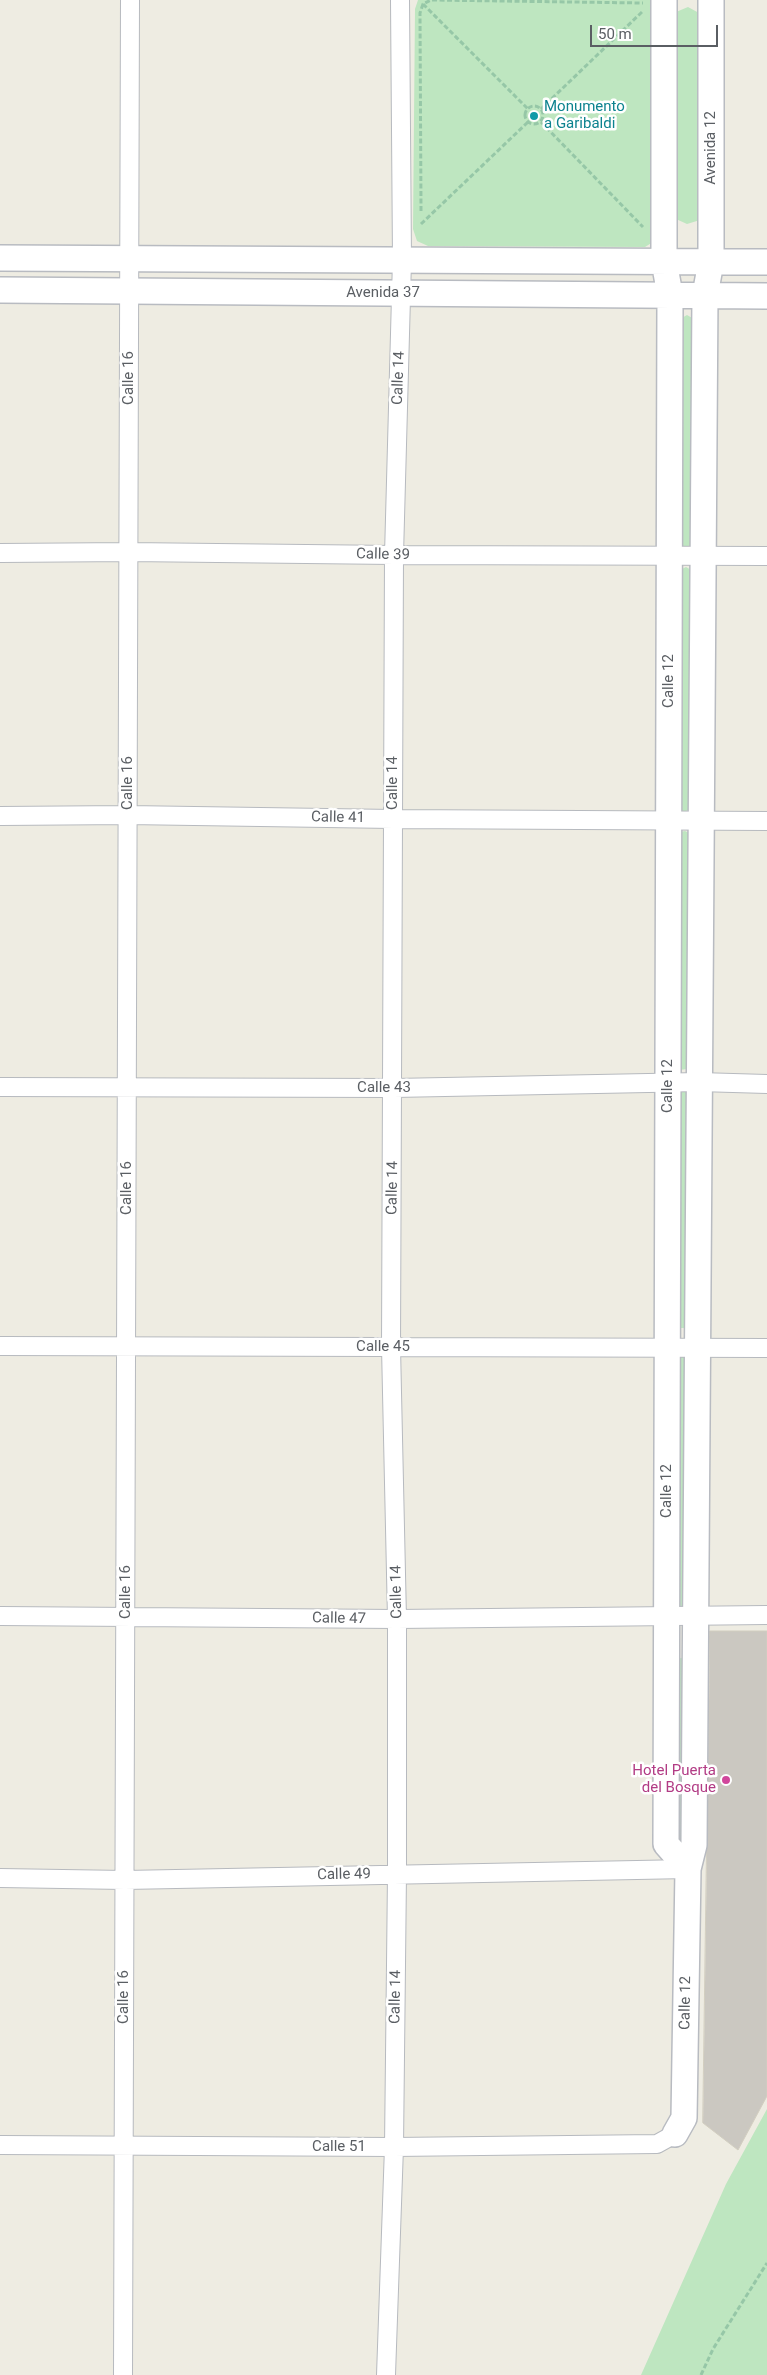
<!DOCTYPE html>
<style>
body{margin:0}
#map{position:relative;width:767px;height:2375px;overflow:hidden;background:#eeece2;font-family:Roboto,sans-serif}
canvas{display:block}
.scale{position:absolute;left:590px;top:25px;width:128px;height:22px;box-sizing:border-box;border:2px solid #5a5e63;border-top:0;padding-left:6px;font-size:15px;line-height:18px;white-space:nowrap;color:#5a5e63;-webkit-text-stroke:4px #fff;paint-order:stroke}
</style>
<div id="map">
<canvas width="767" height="2375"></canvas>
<div class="scale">50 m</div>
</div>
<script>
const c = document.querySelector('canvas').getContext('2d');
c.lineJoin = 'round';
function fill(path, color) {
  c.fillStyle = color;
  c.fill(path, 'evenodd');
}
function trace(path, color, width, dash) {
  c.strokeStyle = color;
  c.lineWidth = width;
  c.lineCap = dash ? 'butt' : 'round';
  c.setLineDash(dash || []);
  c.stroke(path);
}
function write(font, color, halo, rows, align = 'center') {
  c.font = font + ' Roboto,sans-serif';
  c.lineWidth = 5;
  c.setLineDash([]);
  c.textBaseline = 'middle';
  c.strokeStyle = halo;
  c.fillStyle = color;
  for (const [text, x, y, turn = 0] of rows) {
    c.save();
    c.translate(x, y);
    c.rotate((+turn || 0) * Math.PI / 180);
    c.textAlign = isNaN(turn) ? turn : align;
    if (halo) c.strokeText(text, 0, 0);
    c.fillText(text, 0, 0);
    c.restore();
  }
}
fill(new Path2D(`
 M418,0H652L653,242L645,247L428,246L417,241L413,229L415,9Z
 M688,7L699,13L700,220L687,224L676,219V12Z
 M687,315L694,319L692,549H680V319Z
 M686,567L693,571L691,808L685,812L680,811L682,569Z
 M685,831L691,834L687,1069L679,1070L680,832Z
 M684,1090L688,1091L686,1328H679V1091Z
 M692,1355L688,1607L677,1610L674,1356Z
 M681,1658H684L687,1842L677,1844V1659Z
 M767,2109V2375H641L726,2184Z`), '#bee6c0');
const building = new Path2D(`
 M710,1631H767V2096L738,2150L703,2123Z`);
fill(building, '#cbc8c1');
trace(building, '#d2cec0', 1);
const street = new Path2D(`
 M0,553L129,552L394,555L767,556
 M0,816L128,815L393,819L767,821
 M0,1087L394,1088L699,1082L767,1084
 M0,1346L767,1348
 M0,1616L397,1619L767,1615
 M0,1878L125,1880L688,1869
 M0,2145L394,2147L657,2144L675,2134
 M123,2375L130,0
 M386,2375L394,2147L397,1873V1619L391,1347L394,555L402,260L400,0`);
const secondary = new Path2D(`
 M664,0V261L670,295L666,1844L688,1869
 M0,258L767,262
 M0,290L767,296
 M675,2134L684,2118L688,1869L694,1845L705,295L711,262V0`);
trace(street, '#b7babf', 20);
trace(secondary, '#b8bbc1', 28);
trace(new Path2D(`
 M423,4L528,109
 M525 115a9 9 0 1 1 18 0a9 9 0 1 1-18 0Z
 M541,109L643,11
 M541,122L643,227
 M421,211L420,13L423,4L431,0L643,3
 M421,224L528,122
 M701,2375L713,2349L767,2263`), '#96c7a7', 3, [5, 2.5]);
trace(street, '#fff', 18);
trace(secondary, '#fff', 25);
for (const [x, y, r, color] of [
 [534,116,5,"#0f9aa8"],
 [726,1780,5,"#d1479c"]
]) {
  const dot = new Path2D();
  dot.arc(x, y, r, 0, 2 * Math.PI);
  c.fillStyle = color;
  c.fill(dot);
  trace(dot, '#fff', 2);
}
write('15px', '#0d838f', '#fff', [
 ["Monumento",544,107],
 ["a Garibaldi",544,124]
], 'left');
write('15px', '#5a5e63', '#fff', [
 ["Avenida 12",711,148,-90],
 ["Avenida 37",383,293],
 ["Calle 16",129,378,-90],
 ["Calle 14",399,378,-88],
 ["Calle 39",383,555,1],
 ["Calle 12",669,681,-90],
 ["Calle 16",128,783,-90],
 ["Calle 14",393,783,-90],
 ["Calle 41",338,818,1],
 ["Calle 12",668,1086,-90],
 ["Calle 43",384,1088],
 ["Calle 16",127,1188,-90],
 ["Calle 14",393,1188,-89],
 ["Calle 45",383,1347],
 ["Calle 12",667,1491,-90],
 ["Calle 16",126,1592,-90],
 ["Calle 14",397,1592,-91],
 ["Calle 47",339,1619,1],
 ["Calle 49",344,1875,-1],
 ["Calle 16",124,1997,-90],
 ["Calle 14",396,1997,-89],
 ["Calle 12",686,2003,-89],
 ["Calle 51",339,2147]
]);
write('15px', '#b23c85', '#fff', [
 ["Hotel Puerta",716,1771],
 ["del Bosque",716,1788]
], 'right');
</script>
